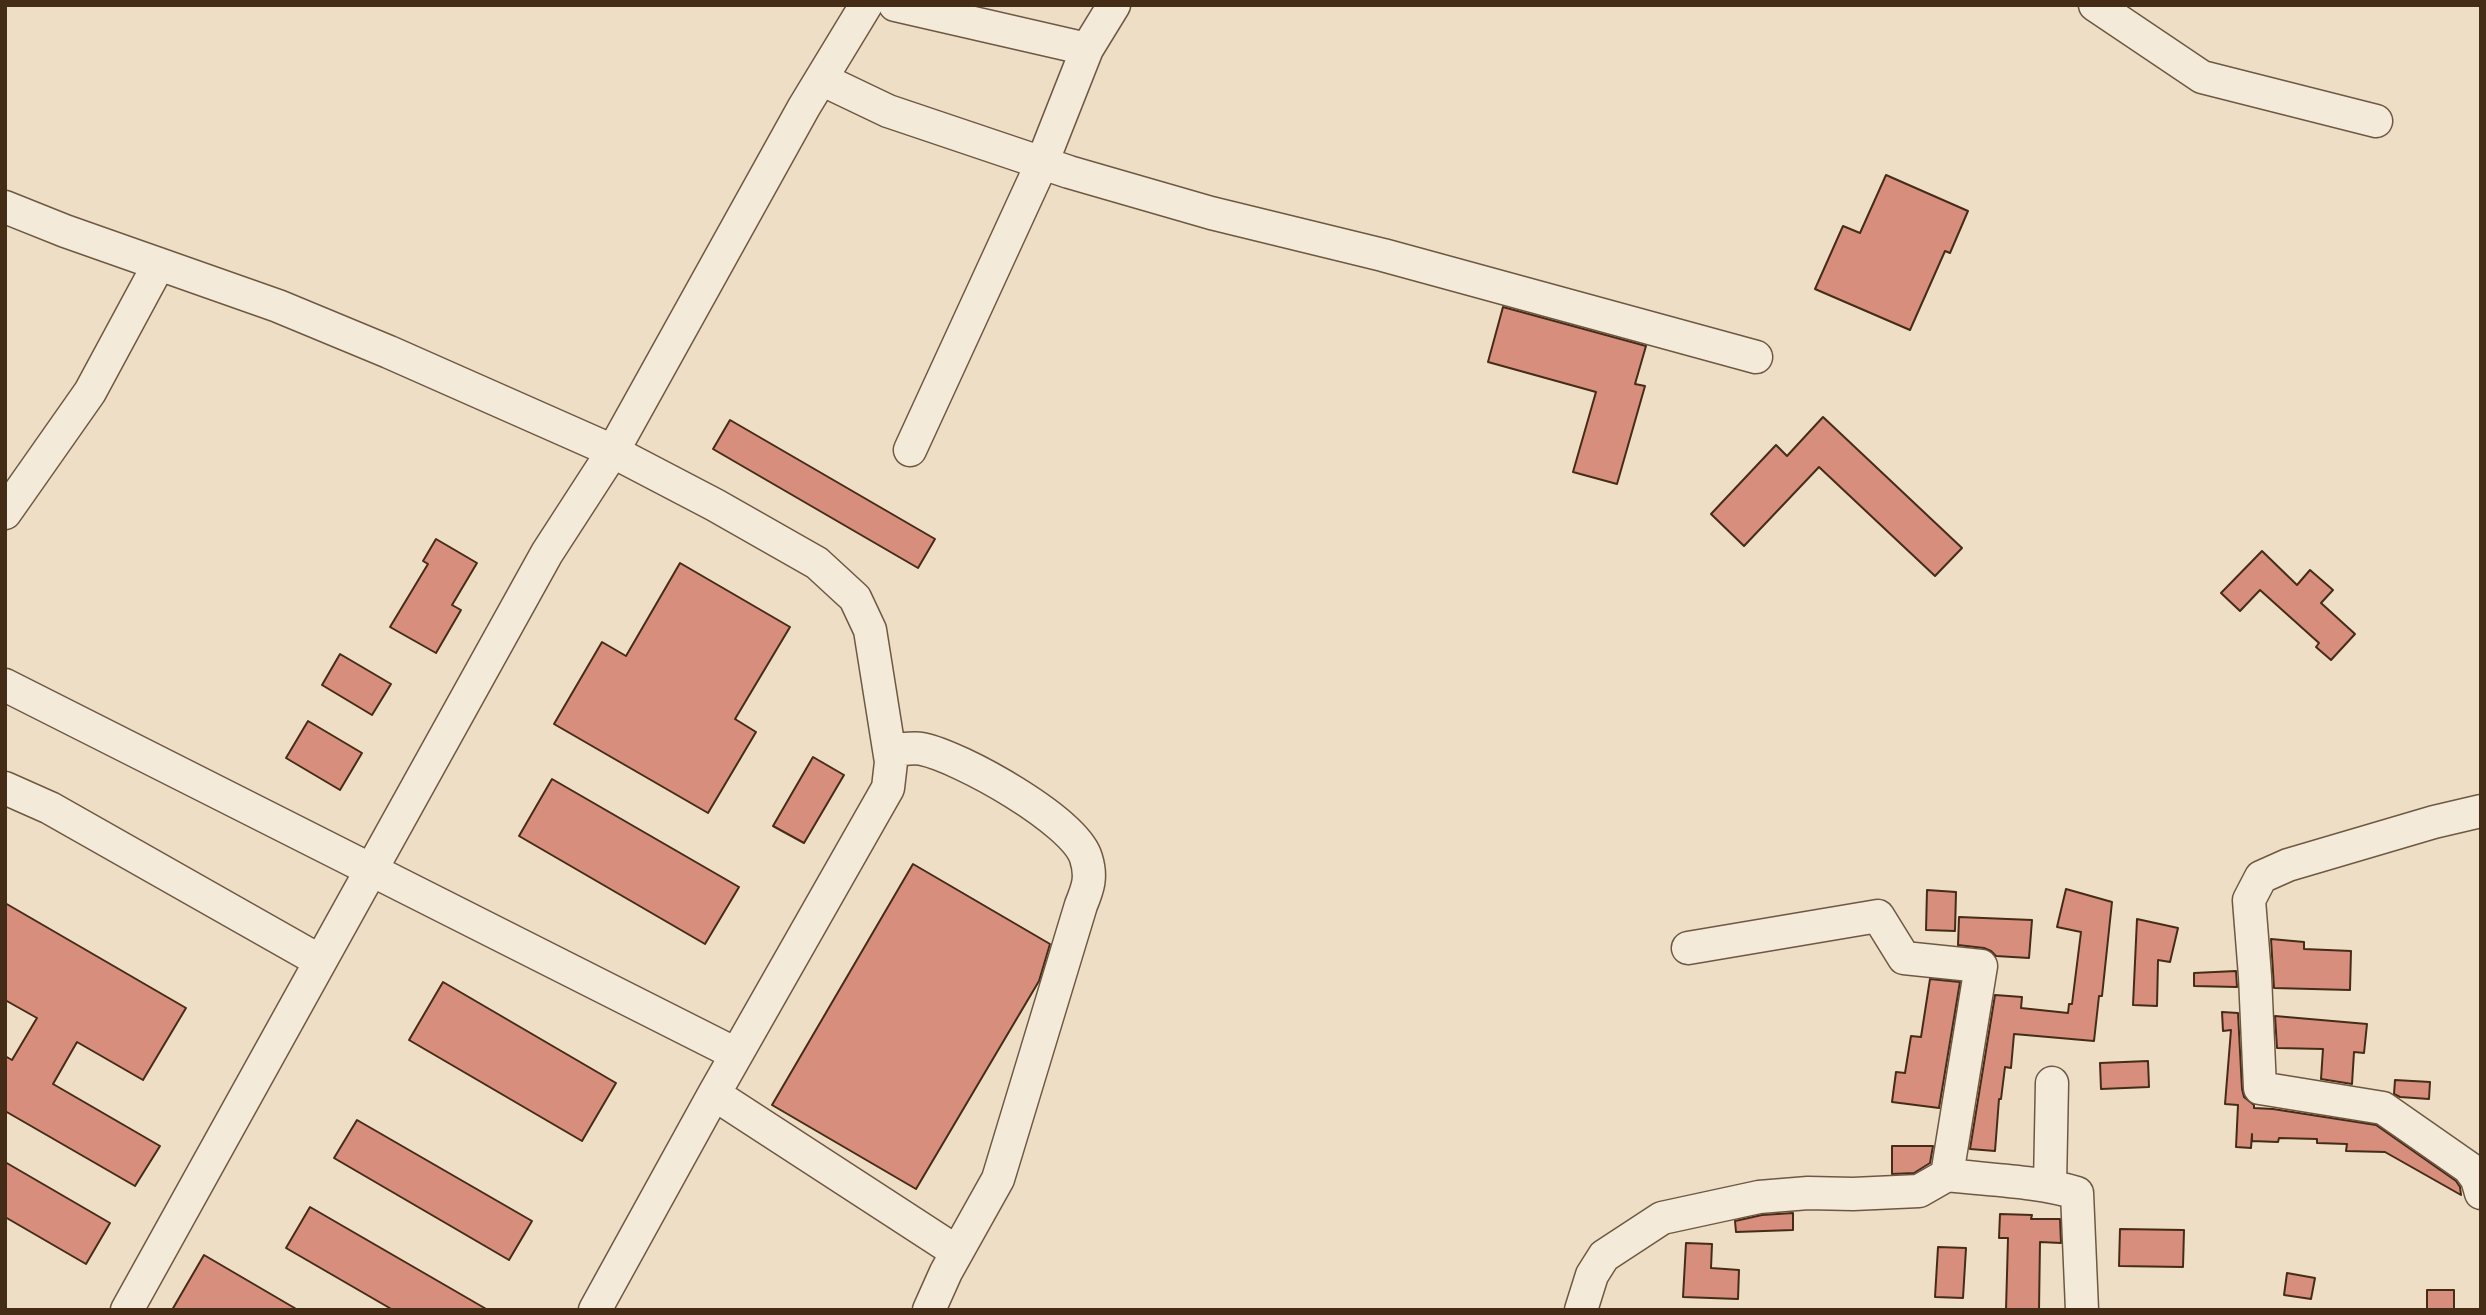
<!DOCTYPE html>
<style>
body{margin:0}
#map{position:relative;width:2486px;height:1315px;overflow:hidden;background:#eddec5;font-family:"IM FELL French Canon",serif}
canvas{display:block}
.frame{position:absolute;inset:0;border:7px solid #452c17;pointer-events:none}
</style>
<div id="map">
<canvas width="2486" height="1315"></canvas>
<div class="frame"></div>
</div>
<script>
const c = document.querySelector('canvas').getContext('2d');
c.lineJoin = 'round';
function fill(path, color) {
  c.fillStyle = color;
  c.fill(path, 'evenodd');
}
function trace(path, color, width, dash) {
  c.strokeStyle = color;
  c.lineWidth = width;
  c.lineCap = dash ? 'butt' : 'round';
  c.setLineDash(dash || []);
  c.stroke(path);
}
const building = new Path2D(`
 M1886,175L1968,211L1950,253L1945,251L1910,330L1815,289L1843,226L1860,233Z
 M1503,307L1646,346L1635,384L1645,386L1617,484L1573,472L1596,392L1488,362Z
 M1823,417L1962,548L1935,576L1819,467L1744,546L1711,514L1776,445L1787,456Z
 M730,420L935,539L918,568L713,449Z
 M436,539L477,563L452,605L461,610L436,653L390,627L428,564L423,561Z
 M2262,551L2297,585L2310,570L2333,590L2321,603L2355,634L2331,660L2316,647L2319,643L2260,590L2240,611L2221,593Z
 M680,563L790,627L735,719L756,732L708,813L554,724L602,642L626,656Z
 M340,654L391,684L372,715L322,685Z
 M308,721L362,753L340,790L286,758Z
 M813,757L844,775L804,843L773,826Z
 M552,779L739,887L705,944L519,836Z
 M913,864L1050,944L1039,981L916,1189L772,1105Z
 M2066,889L2112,902L2102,996H2099L2094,1041L2014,1034L2011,1068L2005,1067L2001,1099H1999L1995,1151L1970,1149L1995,995L2022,997L2021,1008L2068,1013L2069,1004H2072L2081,932L2057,927Z
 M1927,890L1956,892L1955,931L1926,930Z
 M5,903L186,1008L143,1080L77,1042L53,1084L160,1146L135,1186L5,1111V1056L12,1060L37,1018L5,1000Z
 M1959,917L2032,920L2029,958L1996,956L1991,951L1984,948L1958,945Z
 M2137,919L2178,928L2170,962L2158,960L2157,1006L2133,1005Z
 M2271,939L2304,942V949L2351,951L2350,990L2274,988Z
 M2236,971L2237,987L2194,986V973Z
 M1930,979L1960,982L1939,1108L1892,1102L1896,1072L1905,1073L1911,1036L1921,1037Z
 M443,982L616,1083L582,1141L409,1040Z
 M2222,1012L2238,1013L2242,1089L2244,1097L2254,1105V1108L2273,1109L2376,1125L2456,1181L2460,1187L2461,1195L2385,1152L2346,1151L2347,1144L2317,1143V1139L2279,1138L2278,1142L2252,1141V1134L2251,1148L2236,1147L2238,1105L2225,1104L2231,1030L2223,1031Z
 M2275,1016L2367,1024L2364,1053L2354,1052L2352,1084L2321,1079L2323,1049L2277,1048Z
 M2148,1061L2149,1087L2101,1089L2100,1063Z
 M2395,1080L2430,1082L2429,1099L2400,1097L2394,1094Z
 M357,1120L532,1221L509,1260L334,1158Z
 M1892,1146H1933L1930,1163L1914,1173L1892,1174Z
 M5,1162L110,1223L86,1264L5,1217Z
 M310,1207L488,1310H393L286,1248Z
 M1793,1213V1230L1736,1232L1735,1221L1762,1215Z
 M2000,1214L2032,1215L2031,1219H2060L2061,1243L2040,1242L2039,1310H2006L2008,1238H1999Z
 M2120,1229L2184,1230L2183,1267L2119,1266Z
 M1686,1243L1712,1244L1711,1268L1739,1270L1738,1299L1683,1297Z
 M1938,1247L1966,1248L1963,1298L1935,1297Z
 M204,1255L298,1310H172Z
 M2287,1273L2315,1278L2311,1299L2284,1295Z
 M2427,1290H2454V1310H2427Z`);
fill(building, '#d88e7c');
trace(building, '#452c17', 2);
const minor = new Path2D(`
 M895,5L1087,49L1042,163L910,450
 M2095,5L2202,77L2376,121
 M1087,49L1114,5
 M821,79L888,111L1069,172L1211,213L1383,255L1756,357
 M5,207L65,231L278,306L389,352L606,448L715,505L817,563L855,598L870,630L891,762L888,788L714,1094L595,1310
 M5,513L90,392L159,264
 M5,685L736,1054
 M890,750C900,750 913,747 922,749C961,757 1075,821 1086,858C1092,877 1088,888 1081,905L998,1179L946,1272L929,1310
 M5,788L50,808L320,961
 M2481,811L2434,822L2288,865L2261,877L2249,900L2255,976L2260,1088L2383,1108L2469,1168L2477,1179L2481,1193
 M1688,948L1878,916L1904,958L1981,966L1947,1175C1989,1180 2037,1181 2077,1193L2082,1310
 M714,1094L957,1252
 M2050,1185L2052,1083
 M127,1310L547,553L613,451L804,107L866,5
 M1581,1310L1592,1275L1604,1256L1662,1218L1759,1197L1808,1193L1853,1194L1919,1191L1947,1175`);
trace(minor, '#6f5842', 35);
trace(minor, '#f3ead9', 32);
</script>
